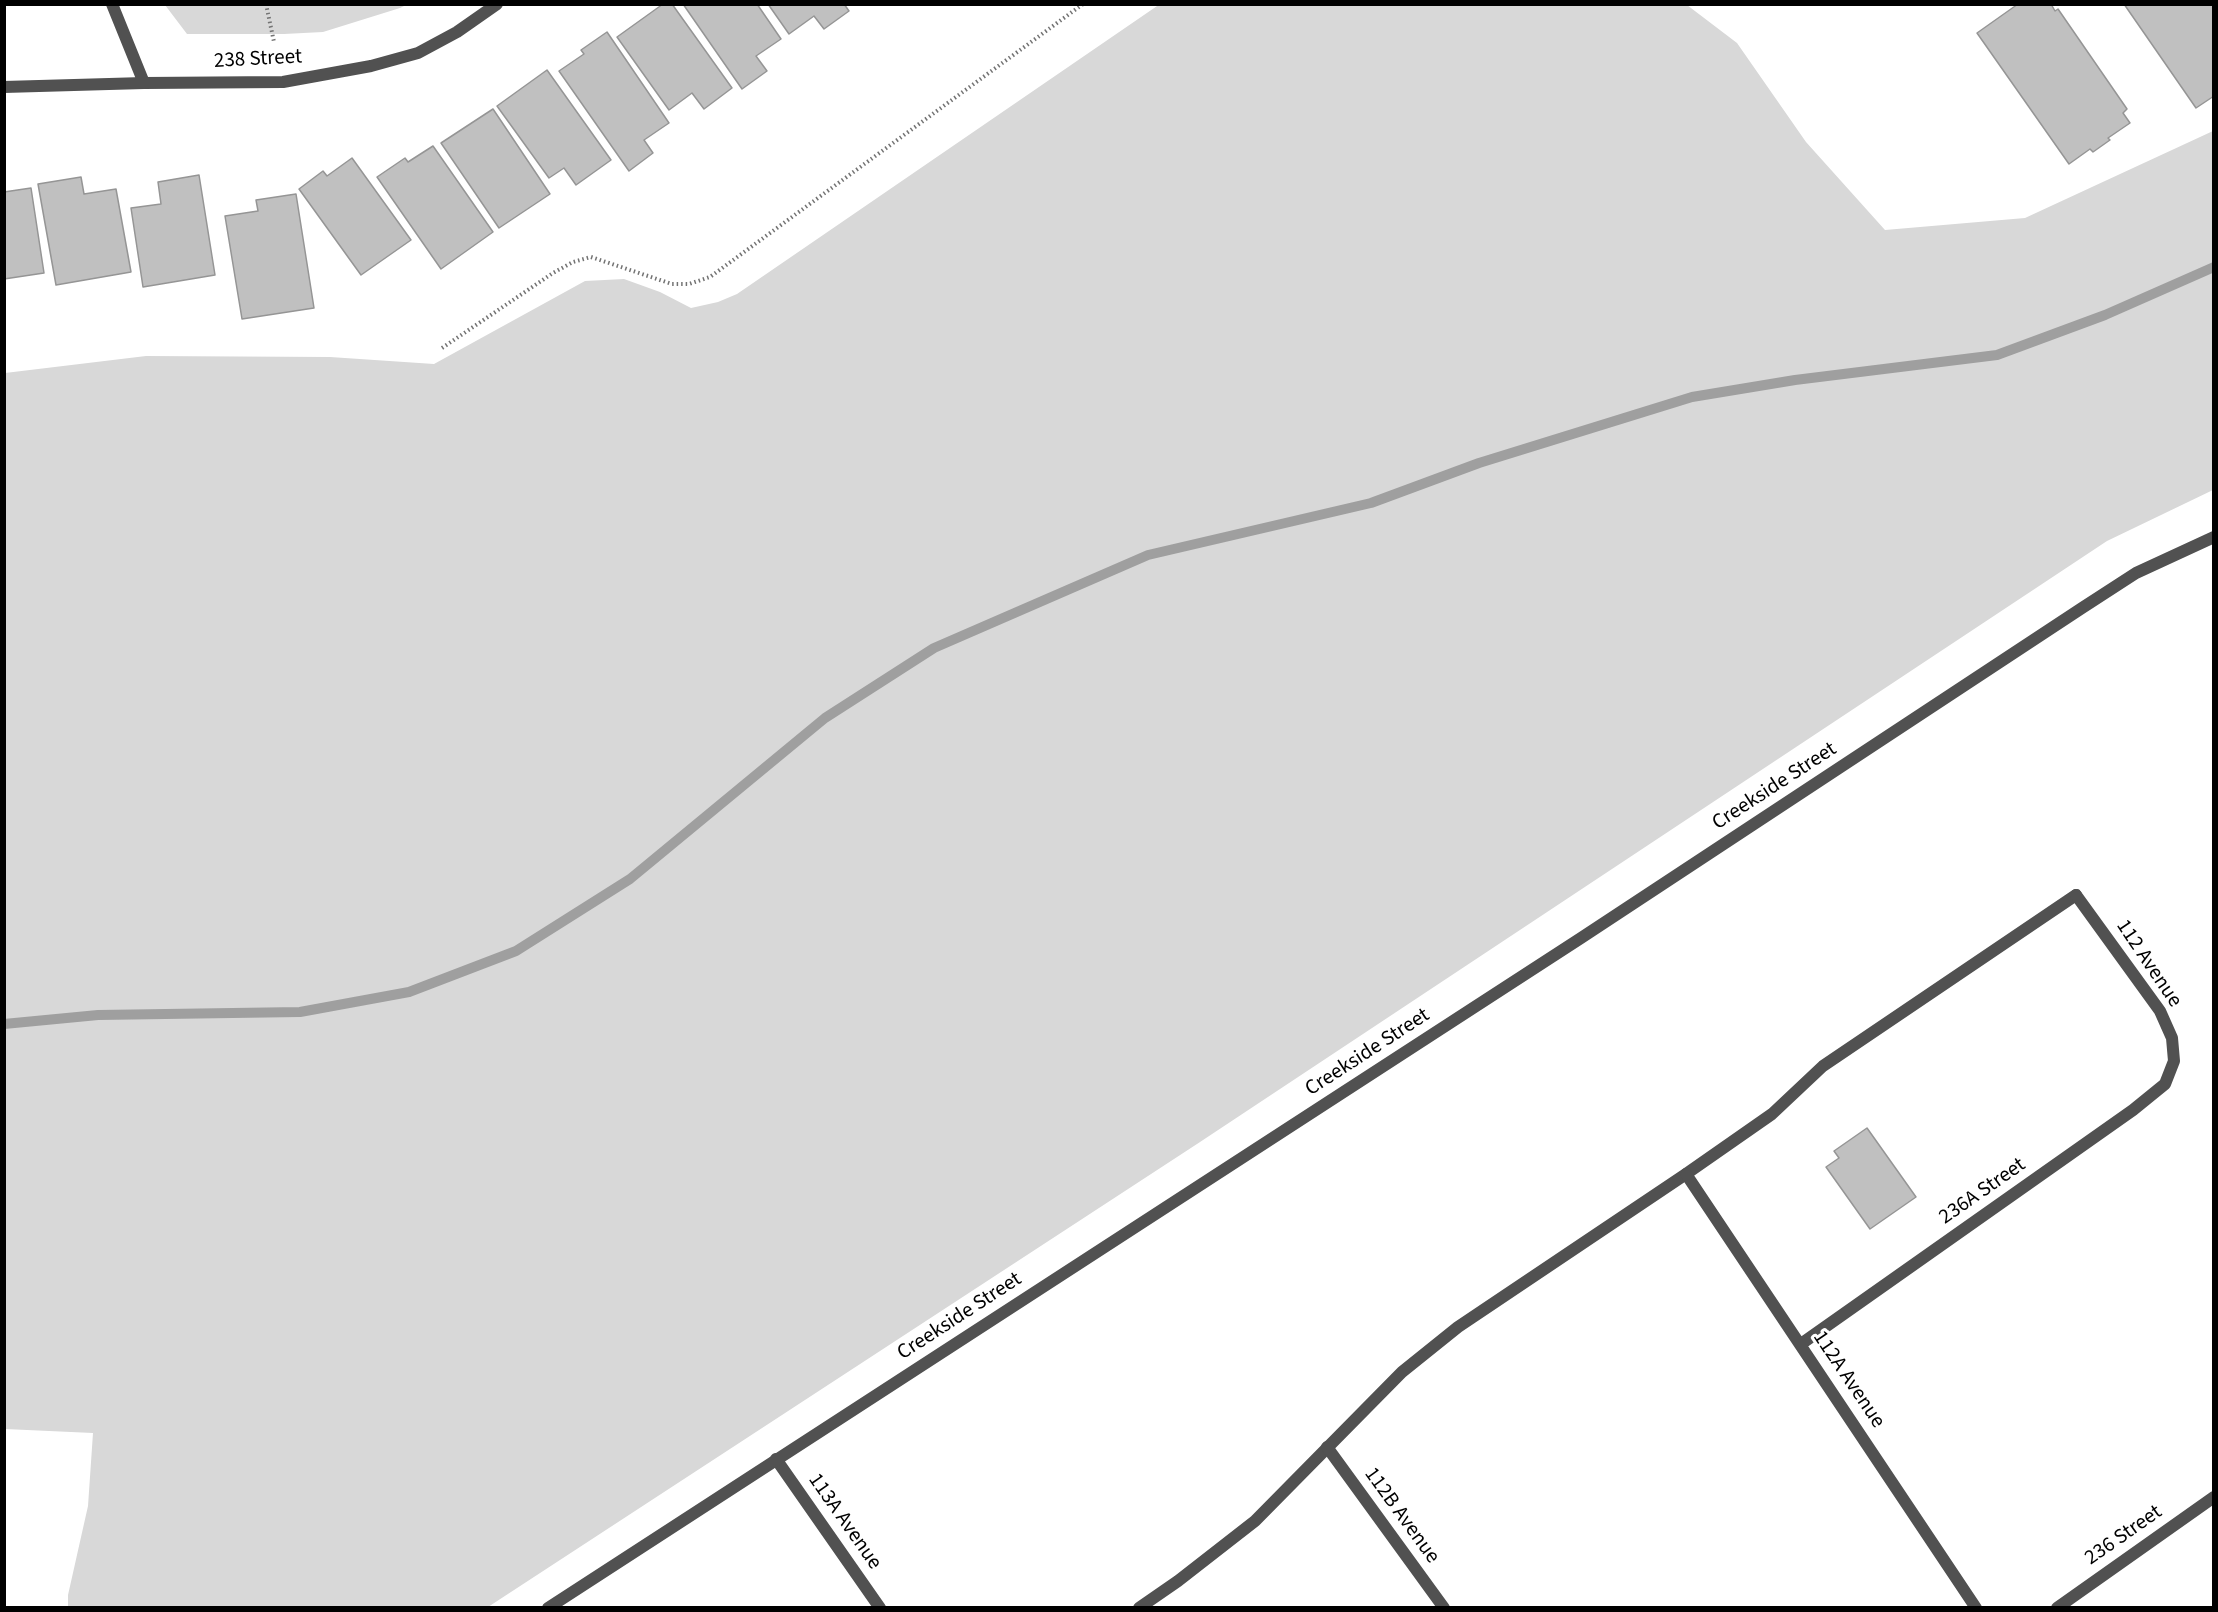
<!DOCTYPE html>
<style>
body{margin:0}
#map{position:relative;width:2218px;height:1612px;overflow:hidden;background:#fff;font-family:"Source Sans 3",sans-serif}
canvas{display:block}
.frame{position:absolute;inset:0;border:6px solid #000;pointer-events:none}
</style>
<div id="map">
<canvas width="2218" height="1612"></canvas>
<div class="frame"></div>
</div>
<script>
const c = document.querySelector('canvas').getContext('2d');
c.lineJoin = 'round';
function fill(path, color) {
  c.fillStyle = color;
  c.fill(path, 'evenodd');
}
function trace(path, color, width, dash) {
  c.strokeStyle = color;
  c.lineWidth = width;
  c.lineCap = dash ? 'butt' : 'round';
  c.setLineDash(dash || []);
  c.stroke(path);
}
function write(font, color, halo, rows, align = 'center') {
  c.font = font + ' "Source Sans 3",sans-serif';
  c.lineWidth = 6;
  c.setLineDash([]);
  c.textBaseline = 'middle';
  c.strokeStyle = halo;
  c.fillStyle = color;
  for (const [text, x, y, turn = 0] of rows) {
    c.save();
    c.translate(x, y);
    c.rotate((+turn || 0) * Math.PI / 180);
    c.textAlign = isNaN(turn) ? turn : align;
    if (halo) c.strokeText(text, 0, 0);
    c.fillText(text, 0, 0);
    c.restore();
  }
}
fill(new Path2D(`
 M1160,4L1687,5L1737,43L1806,142L1885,230L2025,218L2213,131V490L2107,541L1197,1144L488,1607H68V1595L88,1506L93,1433L5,1429V373L146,356L330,357L434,364L585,281L624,279L660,292L691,308L718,302L737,294Z
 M165,5H406L400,8L323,32L284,34H187Z`), '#d8d8d8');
trace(new Path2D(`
 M4,1024L98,1015L300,1012L409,992L516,951L630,879L825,718L934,648L1148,555L1371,503L1479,463L1692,397L1795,380L1997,355L2105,315L2214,267`), '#9f9f9f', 10);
const building = new Path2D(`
 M663,4H672L732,88L704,109L692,93L669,110L617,37Z
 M683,4H757L781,39L756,56L767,71L742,89Z
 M768,4H844L849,11L824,29L814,16L789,34Z
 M2018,4H2051L2055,11L2058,9L2127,109L2123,113L2130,123L2108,138L2110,140L2093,152L2090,149L2069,164L1977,33Z
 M2124,4H2214V96L2196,108Z
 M607,32L669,123L644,140L653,153L629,171L559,71L584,54L581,50Z
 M547,70L611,160L576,185L564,168L549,178L497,106Z
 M493,109L550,194L499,228L441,143Z
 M433,146L493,232L441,269L377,177L405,158L408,162Z
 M352,158L411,240L361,275L299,189L323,171L327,176Z
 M199,175L215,275L143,287L131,208L161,204L158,182Z
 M81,177L84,194L116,189L131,272L56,285L38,184Z
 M31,188L44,273L4,279V192Z
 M296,194L314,308L242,319L225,216L258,211L256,200Z
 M1867,1128L1916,1197L1870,1229L1826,1167L1839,1158L1834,1151Z`);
fill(building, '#c0c0c0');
trace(building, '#959595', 1.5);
trace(new Path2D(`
 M266,4L274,42
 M442,348L553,273L573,262L591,257L672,284H689L710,277L1083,4`), '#737373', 4, [1.5, 3]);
trace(new Path2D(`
 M1139,1608L1178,1581L1255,1521L1402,1372L1458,1327L1686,1174L1772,1114L1823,1066L2076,895`), '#515151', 12);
trace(new Path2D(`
 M112,4L144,83
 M4,87L144,83L283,82L371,66L418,53L457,32L497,4
 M1686,1174L1976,1608
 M1801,1344L2133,1110L2165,1084L2174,1061L2172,1038L2160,1011L2076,895
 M1327,1447L1444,1608
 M776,1459L880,1608
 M2057,1608L2214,1497`), '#515151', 12);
trace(new Path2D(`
 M548,1608L1581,938L2082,608L2136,573L2214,537`), '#515151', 12);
write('21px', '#000', '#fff', [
 ["238 Street",258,60,-3],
 ["Creekside Street",1775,787,-33],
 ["112 Avenue",2148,964,56],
 ["Creekside Street",1368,1053,-33],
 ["236A Street",1983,1192,-35],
 ["Creekside Street",960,1317,-33],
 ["112A Avenue",1848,1380,56],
 ["112B Avenue",1401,1516,54],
 ["113A Avenue",844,1522,55],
 ["236 Street",2124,1536,-35]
]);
</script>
